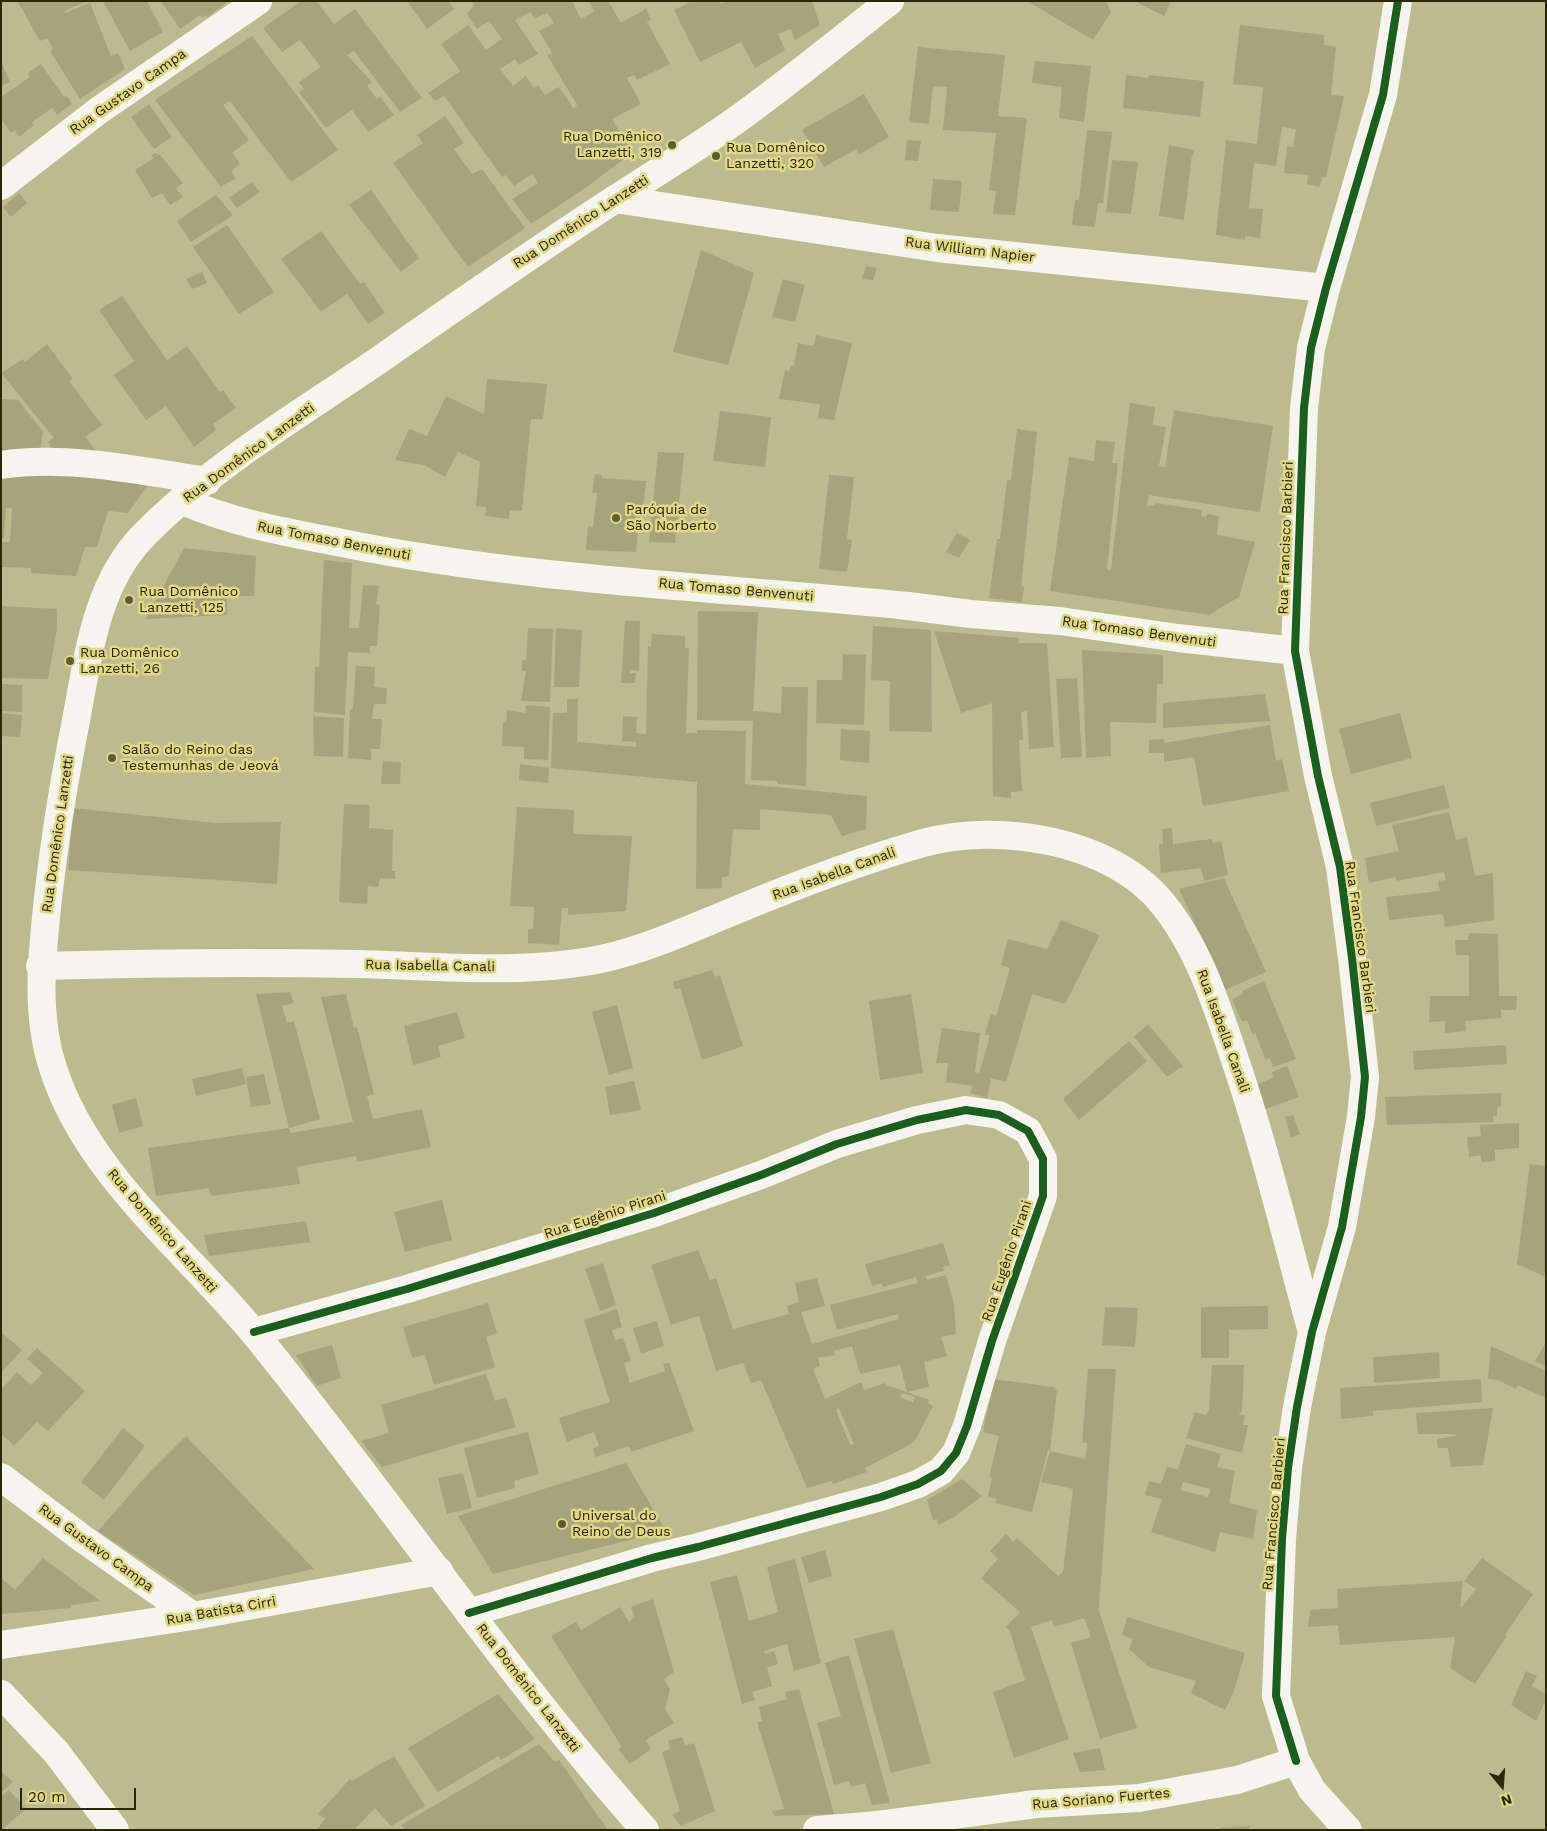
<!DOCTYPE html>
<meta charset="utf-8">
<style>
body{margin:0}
#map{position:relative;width:1547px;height:1831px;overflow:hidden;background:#bdba8f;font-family:"Work Sans",sans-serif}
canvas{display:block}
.frame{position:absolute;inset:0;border:2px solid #2b2805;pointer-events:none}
.north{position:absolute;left:1477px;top:1761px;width:50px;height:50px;-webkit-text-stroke:4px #ded888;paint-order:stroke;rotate:162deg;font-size:14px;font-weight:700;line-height:20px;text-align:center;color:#2b2805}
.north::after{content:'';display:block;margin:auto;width:18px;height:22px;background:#2b2805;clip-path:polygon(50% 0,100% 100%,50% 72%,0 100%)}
.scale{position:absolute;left:20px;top:1788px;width:116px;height:22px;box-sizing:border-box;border:2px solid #2b2805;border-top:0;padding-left:6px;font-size:15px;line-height:18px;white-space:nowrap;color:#2b2805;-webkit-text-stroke:4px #ded888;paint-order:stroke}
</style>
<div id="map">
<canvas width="1547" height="1831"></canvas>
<div class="frame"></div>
<div class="north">N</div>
<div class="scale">20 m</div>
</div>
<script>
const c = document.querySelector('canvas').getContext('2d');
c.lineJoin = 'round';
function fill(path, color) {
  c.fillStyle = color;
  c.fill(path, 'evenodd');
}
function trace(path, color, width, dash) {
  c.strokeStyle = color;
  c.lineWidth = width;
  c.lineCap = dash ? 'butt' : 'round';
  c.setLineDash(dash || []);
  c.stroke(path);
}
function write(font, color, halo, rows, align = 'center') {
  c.font = font + ' "Work Sans",sans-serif';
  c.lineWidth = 5;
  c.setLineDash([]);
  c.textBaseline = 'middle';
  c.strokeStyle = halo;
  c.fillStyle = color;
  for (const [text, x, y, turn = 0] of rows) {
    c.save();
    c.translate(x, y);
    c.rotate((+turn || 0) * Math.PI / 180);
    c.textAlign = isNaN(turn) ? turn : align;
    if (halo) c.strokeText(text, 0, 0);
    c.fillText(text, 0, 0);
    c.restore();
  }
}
fill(new Path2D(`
 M21,1H88L64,11L65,13L90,3L111,56L118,53L125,69L80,99L50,51L53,49L47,38L40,41L18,2Z
 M103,1H147L163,32L130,51Z
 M161,1H229L207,17L205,15L203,18L200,15L180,29Z
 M301,1H316L334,24L355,9L422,98L400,112L354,51L347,55L372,82L367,86L377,99L380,97L394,115L368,132L352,110L326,128L299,92L304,89L299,82L321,67L300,40L282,52L263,28Z
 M407,1H448L454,9L427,29Z
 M472,1H572L581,19L595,11L589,2L608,1L621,23L646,9L651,20L647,22L670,64L637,80L634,75L627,78L641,104L612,119L632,153L588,186L531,224L512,199L538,183L532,174L514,186L506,175L502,177L444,96L435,101L428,93L460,71L441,44L468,25L486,50L502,39L489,21L477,29L467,14L474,5ZM530,12L535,19L547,13L554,23L539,31L552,53L547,55L577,105L574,109L559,87L545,95L538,85L534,88L526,76L513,86L500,69L515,59L519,65L538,54L515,20Z
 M692,1H719L721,4L727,1H812L820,25L795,40L791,29L778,34L785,50L755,68L741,42L700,62L674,10Z
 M1027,1H1106L1111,12L1093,40Z
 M1135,1H1171L1164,16Z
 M1240,25L1324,35V45L1336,47L1331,95L1344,96L1326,177H1323L1319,187L1307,184L1308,175L1284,173L1287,146L1293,147L1296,129L1282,127L1276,166L1254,163L1249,208L1263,209L1260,238L1245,236V240L1216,235L1226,140L1257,144L1263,87L1233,84Z
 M252,36L338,150L291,182L230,101L223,105L249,140L232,153L240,164L231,171L236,178L221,187L155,100Z
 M918,47L1005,55L998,116L1027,118L1015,215L993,214L996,191L989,190L996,133L943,130L947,87L933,86L929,124L909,122Z
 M1035,61L1091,66L1084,122L1059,118L1062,87L1032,83Z
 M1,62L10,82L1,86Z
 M41,64L64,97L67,96L72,104L57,115L52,108L32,122L34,125L19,137L15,130L11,133L1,119V97L30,77L28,73Z
 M1126,75L1148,78L1149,75L1204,81L1200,117L1123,108Z
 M864,94L889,137L859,155L856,149L824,167L802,130Z
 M149,104L172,137L154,149L131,117Z
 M445,116L464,143L454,149L472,174L482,169L525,228L468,267L393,163L423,143L417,135Z
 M1087,130L1112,132L1103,203H1098L1095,227L1072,225L1075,200H1079Z
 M907,140L921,141L918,161L905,160Z
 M1169,145L1194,150V156L1192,155L1184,220L1159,216Z
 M155,153L160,155L183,183L176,188L183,197L170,205L162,193L152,198L135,170L154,158L151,155Z
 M1112,160L1138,162L1131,214L1106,212Z
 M933,179L962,181L959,212L930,210Z
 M252,182L260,192L237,208L229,198Z
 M371,190L419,258L401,272L349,205Z
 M19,193L27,203L11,217L3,207Z
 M216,195L233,215L191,242L177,221Z
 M227,225L274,292L239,314L193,247Z
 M321,231L360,284L364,282L385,313L368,324L347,294L321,312L281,259Z
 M701,250L754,273L728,365L673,352Z
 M866,266L877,268L873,280L862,279Z
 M202,272L207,283L192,289L186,279Z
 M783,279L805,285L795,322L772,317Z
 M122,296L167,360L187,346L220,392L223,390L236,408L213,424L216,430L194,447L166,406L146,420L114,375L134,361L99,310Z
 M816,335L852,343L834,420L818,418L820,404L779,399L785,370L789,371L791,366H794L798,343L814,346Z
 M47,344L73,379L69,381L102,425L85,437L100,456L57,457L48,442L54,438L1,373L23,359L25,362Z
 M487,379L547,384L543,419H531L522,511L510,510L509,519L485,516L486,507L476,506L480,462L458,452L445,477L424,465L395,460L409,429L427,436L446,396L484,414Z
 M1,399L18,400L43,432L39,456L1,455Z
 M1130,403L1155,407L1153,425L1166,427L1159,466L1165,467L1174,410L1273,426L1260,512L1149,495L1147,506H1155L1156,503L1202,510L1201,516L1206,517L1207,514L1219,516L1217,535L1255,542L1239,597L1209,615L1050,591L1069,457L1094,461L1096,440L1115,442L1112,463H1118L1107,570H1111Z
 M720,411L771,417L765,467L713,461Z
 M1017,429L1037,432L1021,586L1024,587L1022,602L989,598L997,539H1000L1007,480H1011Z
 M658,452L684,453L675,543L649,542Z
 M47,470L152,479L128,513L108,511L97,547H85L76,576L31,573V568L1,567V542H10L12,508H6L4,538H1V474L47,476Z
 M595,474L602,475V478L646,481L643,510H640L636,552L586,550L588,526L593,527L597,493H592Z
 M829,475L854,477L847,539L852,540L847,572L819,569Z
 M957,533L970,540L959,558L946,552Z
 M184,548L256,556L254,596H227V615L146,619Z
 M324,560L352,563L349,628H359L363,585L379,586L376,604L380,605L377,646H370V653L348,652L345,715L314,712L315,667H319Z
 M1,606L57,609V629L48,679L1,678Z
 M698,611L758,612L753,716L754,711L781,713L782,687H808L806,786L778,784V781L751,780L753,721L697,720Z
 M625,621H640L639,671L630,670V673H636L635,683H621Z
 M873,626L931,630L932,732L889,731L890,681L871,680Z
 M528,628L553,629L550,702L521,701L526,671H522V660H526Z
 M556,628L582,630L579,687H554Z
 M934,631L1019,638V643H1047L1054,747L1029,749L1027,711L1021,712L1023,740H1019L1022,791L1011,792V798L993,796L992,703L961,713Z
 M652,634L685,636V648H689L686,733H697V730L746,731L745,784L867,796L866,829L842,836L831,815L760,809V830L733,829L729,876L722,877V888L696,889L697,782L551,768L553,713H567V699H578L577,742L636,747V742L622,741L623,716L637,717L636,733L646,734L648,646H651Z
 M1082,650L1163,655V684H1157L1156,723L1110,722L1111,756L1086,758Z
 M843,654L866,655L864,725L816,723L817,680H842Z
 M356,666L375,667L374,687L387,688L386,704H374L372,719H382L380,749H371V760L348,758L350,709H353Z
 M1077,678L1082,757L1061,758L1056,679Z
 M1,684L22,685V712L1,711Z
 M1265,694L1270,721L1163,728V703Z
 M526,705L550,707L548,760L524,759V747L502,746L503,722L506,723L507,710L525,713Z
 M1,713L22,715L20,737L1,736Z
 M1400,713L1412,758L1351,774L1339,729Z
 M313,716L344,718L343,757L314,756Z
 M1270,725L1276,761L1282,759L1289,791L1203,806L1194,757L1164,762V753H1149V740L1164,739V743Z
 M841,729L870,731L869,763L840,760Z
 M383,761L401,762L400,784H381Z
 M520,764L549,768L548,783L519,780Z
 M1444,785L1450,808L1376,826L1370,803Z
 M344,804L370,805L369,828L393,830L392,871H395V879L380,878L378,887L368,886L367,904L339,902Z
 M517,807L574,810L573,834L632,836L626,911L568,915V908H562L559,945L528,943V930L533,929L534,907L510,906Z
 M73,808L215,823L281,822L277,884L68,870Z
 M1449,812L1456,840L1467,837L1475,876L1493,873L1494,920L1445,927L1443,914L1389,920L1386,897L1440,891L1438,881L1446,880L1444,872L1396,881V877L1369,883L1365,858L1399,851L1392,825Z
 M1172,828L1173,844L1212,839L1213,843L1221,841L1228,875L1204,881L1201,868L1161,873L1159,844H1163L1162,829Z
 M1224,878L1266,972L1225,990L1179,889Z
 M1061,920L1100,935L1065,1004L1032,994L1006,1082L991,1078L987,1098L970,1093L973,1086L946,1082L948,1063H936L942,1028L980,1033L975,1072L979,1073L990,1036L985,1034L991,1014L996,1016L1010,968L1001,965L1008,939L1047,949Z
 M1469,933L1498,934L1499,996H1517L1516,1010H1501V1018L1465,1021L1466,1031L1445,1033V1021L1429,1022L1430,996H1469V955H1456L1455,940H1468Z
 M712,970L715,977L720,975L743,1046L702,1060L680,988L675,989L673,982Z
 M1264,981L1296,1059L1273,1067L1270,1058L1266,1060L1255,1033L1253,1035L1247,1020L1242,1022L1232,999L1243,994L1242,991Z
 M290,992L294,1003L282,1006L287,1023L294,1021L320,1119L289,1128L291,1133L353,1122L321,997L346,994L354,1028L357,1027L374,1094L367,1096L373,1119L422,1109L431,1147L357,1162L356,1156L297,1167L300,1184L211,1196L209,1188L156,1196L148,1148L289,1128L256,994Z
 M911,994L923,1073L880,1080L869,1001Z
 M617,1005L633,1068L609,1075L592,1012Z
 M457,1012L465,1038L438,1046L441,1057L413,1065L404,1026Z
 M1148,1024L1183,1066L1167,1077L1134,1037Z
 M1129,1041L1147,1061L1079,1120L1063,1099Z
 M1506,1045L1507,1064L1414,1070L1413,1051Z
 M1287,1066L1299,1097L1263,1110L1253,1086L1274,1077L1272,1072Z
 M242,1068L246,1084L196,1096L192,1079Z
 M264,1074L271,1104L251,1107L246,1077Z
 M634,1081L641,1110L610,1115L605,1087Z
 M1501,1093V1106L1497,1108V1116H1493V1122L1387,1125L1385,1097Z
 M136,1098L143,1126L119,1133L112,1105Z
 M1293,1115L1300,1134L1291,1138L1285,1117Z
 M1519,1123V1148L1495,1150V1161L1481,1162V1155L1469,1157L1467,1137L1481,1136L1480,1125Z
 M1530,1164L1546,1166V1277L1517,1264Z
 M442,1200L452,1240L405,1252L394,1212Z
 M306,1221L310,1242L209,1256L204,1235Z
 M943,1243L950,1265L943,1267L944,1271L925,1276L927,1280L946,1275L954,1304L956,1334L941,1337L947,1356L924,1362L929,1387L907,1392L900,1365L860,1374L852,1346L834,1351L835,1355L818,1358L820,1366L813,1369L825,1399L861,1382L864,1390L885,1383L886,1387L890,1386L929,1400L928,1403L933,1406L916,1439L911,1444L865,1468L867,1472L833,1484L832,1481L807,1488L761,1380L751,1383L743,1363L716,1371L699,1316L671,1325L651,1265L698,1250L710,1280L716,1278L733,1329L789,1314L787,1306L799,1302L795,1283L817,1278L825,1306L801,1312L812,1344L899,1319L898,1314L837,1330L830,1305L917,1283L916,1277L883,1287L881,1283L872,1286L865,1264ZM903,1393L915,1397L913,1403L900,1397ZM839,1408L854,1444L850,1445L836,1410Z
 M603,1263L616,1305L600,1311L585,1269Z
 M488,1303L497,1333L486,1337L495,1367L434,1385L425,1355L412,1358L403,1327Z
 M1268,1306V1329L1229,1330V1358H1201V1307Z
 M1105,1307L1138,1308L1135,1347L1102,1345Z
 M617,1309L622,1327L612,1330L615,1340L623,1338L631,1361L624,1363L630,1383L665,1371L663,1364L669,1363L694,1431L631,1452L629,1446L596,1457L593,1449L599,1446L594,1432L567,1442L559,1418L610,1402L584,1320Z
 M657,1321L664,1346L641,1354L633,1328Z
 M1,1332L22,1350L1,1373Z
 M1546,1342V1366L1535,1361Z
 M332,1345L341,1378L317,1386L296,1355Z
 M1491,1346L1546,1371V1398L1518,1385L1516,1389L1498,1380L1488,1379Z
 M37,1348L85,1391L48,1431L37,1422L14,1446L1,1434V1390L17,1372L31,1385L43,1373L27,1359Z
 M1439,1352L1440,1378L1374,1383L1373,1357Z
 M1212,1365H1244L1242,1412L1238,1414L1245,1415L1243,1425H1248L1242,1453L1186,1438L1195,1412L1206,1415L1209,1409Z
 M1088,1369H1116L1099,1608H1098L1137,1728L1100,1739L1071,1643L1091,1637L1084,1618L1054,1627L1052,1620L1031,1627L1069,1739L1014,1758L993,1692L1025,1680L1010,1632L1006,1627L1020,1612L981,1578L998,1559L990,1551L1006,1534L1013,1542L1017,1538L1058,1576L1063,1572L1073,1489L1041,1482L1050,1451L1048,1450L1032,1512L995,1503L997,1499L988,1497L992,1478L989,1477L999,1436L983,1432L994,1379L1053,1387L1057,1391L1050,1451L1085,1459L1087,1443L1082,1442Z
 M486,1374L495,1401L506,1397L516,1427L382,1467L361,1441L389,1433L381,1405Z
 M1481,1379L1482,1402L1373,1411V1416L1341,1419L1340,1388Z
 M1493,1408L1483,1465L1451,1467L1448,1448H1438L1437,1439L1456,1436V1434H1418L1416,1413Z
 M123,1428L145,1446L104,1500L81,1482Z
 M528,1432L539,1474L514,1481L515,1488L477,1498L464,1448Z
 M186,1436L314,1569L194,1595L98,1531L147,1475Z
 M1186,1444L1221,1454L1217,1467L1235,1471L1229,1503L1257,1510L1253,1539L1220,1532L1215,1552L1151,1532L1162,1499L1145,1495L1149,1481L1161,1484L1167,1467L1178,1469ZM1183,1482L1211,1489L1208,1497L1180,1490Z
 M626,1463L666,1531L493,1574L458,1516Z
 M463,1473L472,1508L447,1514L438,1478Z
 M962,1479L982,1496L953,1518L939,1525L937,1519L933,1520L927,1500Z
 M825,1550L832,1576L809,1583L801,1557Z
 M43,1558L99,1600L101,1601L71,1605V1608L1,1614V1578L15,1590Z
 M1482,1558L1533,1594L1505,1635L1507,1636L1475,1684L1450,1668L1455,1637L1340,1645L1338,1625L1308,1627L1310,1610L1338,1608L1337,1589L1463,1581L1460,1606L1462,1607L1476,1589L1464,1581Z
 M795,1559L821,1663L794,1671L787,1644L764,1651L765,1654L774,1651L778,1664L767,1668L772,1686L752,1692L755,1700L742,1704L710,1582L737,1575L749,1621L778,1612L767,1567Z
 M653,1599L674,1672L664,1679L670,1690L665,1709L674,1723L646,1740L651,1749L630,1764L618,1749L622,1747L551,1636L576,1622L581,1630L620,1607L629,1622L635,1617L631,1607Z
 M1127,1617L1245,1653L1234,1691L1225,1710L1191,1693L1196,1681L1149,1667L1129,1649L1133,1639L1122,1635Z
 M893,1629L931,1763L891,1773L854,1639Z
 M849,1655L890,1803L872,1805L865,1783L851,1787L849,1781L834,1785L817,1723L841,1716L825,1663Z
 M1526,1671L1537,1676L1532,1686L1546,1694V1700L1536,1721L1511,1705Z
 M799,1689L834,1814L774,1816L772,1811L784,1809L757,1722L762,1721L759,1707L787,1699L785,1692Z
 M498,1694L535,1739L501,1760L498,1756L438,1792L408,1748Z
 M682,1737L685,1746L694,1743L715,1811L681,1826L672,1815L680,1811L662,1752L670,1749L668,1741Z
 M539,1744L555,1762L559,1760L608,1830H405L401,1825Z
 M1100,1748L1105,1770L1080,1772L1073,1753Z
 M394,1756L425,1806L391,1826L375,1808L354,1830H316L325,1819L318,1814L350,1779L352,1781Z
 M1,1771L13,1782L1,1793Z
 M9,1790L26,1809L1,1830V1797Z
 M1250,1826V1830H1220V1828Z`), '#a7a47d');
trace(new Path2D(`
 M1,186L98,111L258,1
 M615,199L937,248L1326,288
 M1,465C66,455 142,471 207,481
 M183,501C235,524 291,533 347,544C532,581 721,587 908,606L971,614L1060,621L1178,638L1295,651
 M40,966C146,963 252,962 358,964C438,966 522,975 601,959C648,949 694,927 739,909C799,884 860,861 923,843C998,822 1112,840 1163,904C1197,946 1215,1000 1232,1051C1264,1143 1286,1238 1312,1332
 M254,1332L407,1289L654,1213L761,1175L837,1144L917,1120L966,1110L999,1115L1028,1131L1043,1159V1196L992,1341L967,1426L956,1453L941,1471L918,1484L881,1497L698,1547L652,1558L469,1613
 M1,1477L83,1539L193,1616
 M1,1645L193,1616L439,1571
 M1,1694L56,1752L115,1830
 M1296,1761L1276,1696L1282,1539L1288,1468L1297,1407L1312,1332L1342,1227L1361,1117L1365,1077L1352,958L1340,867L1318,776L1295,651L1304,408L1311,348L1326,288L1383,95L1398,1
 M817,1830L878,1825L1036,1804L1139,1798L1237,1780L1296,1761L1312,1790L1348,1830`), '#f5f5ee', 28);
trace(new Path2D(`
 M645,1830C507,1674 390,1501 259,1339C190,1253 87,1176 53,1068C35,1013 42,955 48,898C54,845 62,793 72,741C87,670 91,590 143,536C210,467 300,414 379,360C449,311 520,262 591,215C639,183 688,154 735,121C788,83 839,41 890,1`), '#f5f5ee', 28);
trace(new Path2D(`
 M254,1332L407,1289L654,1213L761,1175L837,1144L917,1120L966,1110L999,1115L1028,1131L1043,1159V1196L992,1341L967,1426L956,1453L941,1471L918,1484L881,1497L698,1547L652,1558L469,1613
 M1296,1761L1276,1696L1282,1539L1288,1468L1297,1407L1312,1332L1342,1227L1361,1117L1365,1077L1352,958L1340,867L1318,776L1295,651L1304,408L1311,348L1326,288L1383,95L1398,1`), '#1b5e20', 8);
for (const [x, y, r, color] of [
 [672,145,5,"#5e5b35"],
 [716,156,5,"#5e5b35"],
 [616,518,5,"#5e5b35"],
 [129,600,5,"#5e5b35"],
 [70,661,5,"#5e5b35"],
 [112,758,5,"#5e5b35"],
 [562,1524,5,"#5e5b35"]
]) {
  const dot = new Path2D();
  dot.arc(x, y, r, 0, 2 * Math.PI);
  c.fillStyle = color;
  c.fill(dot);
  trace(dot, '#ded888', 2);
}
write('14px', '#2b2805', '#ded888', [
 ["Rua Gustavo Campa",128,92,-35],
 ["Rua Domênico Lanzetti",581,222,-33],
 ["Rua William Napier",970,250,7],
 ["Rua Domênico Lanzetti",249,453,-36],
 ["Rua Francisco Barbieri",1286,538,-88],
 ["Rua Tomaso Benvenuti",334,541,11],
 ["Rua Tomaso Benvenuti",736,590,5],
 ["Rua Tomaso Benvenuti",1139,632,8],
 ["Rua Domênico Lanzetti",58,834,-82],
 ["Rua Isabella Canali",834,874,-20],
 ["Rua Francisco Barbieri",1360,937,82],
 ["Rua Isabella Canali",430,966,1],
 ["Rua Isabella Canali",1223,1031,70],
 ["Rua Eugênio Pirani",605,1215,-18],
 ["Rua Domênico Lanzetti",162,1231,49],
 ["Rua Eugênio Pirani",1007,1261,-71],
 ["Rua Francisco Barbieri",1274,1514,-85],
 ["Rua Gustavo Campa",96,1548,36],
 ["Rua Batista Cirri",221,1611,-10],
 ["Rua Domênico Lanzetti",528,1688,52],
 ["Rua Soriano Fuertes",1101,1799,-5]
]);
write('14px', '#2b2805', '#ded888', [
 ["Rua Domênico",662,137,"right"],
 ["Lanzetti, 319",662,153,"right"],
 ["Rua Domênico",726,148],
 ["Lanzetti, 320",726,164],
 ["Paróquia de",626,510],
 ["São Norberto",626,526],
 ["Rua Domênico",139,592],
 ["Lanzetti, 125",139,608],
 ["Rua Domênico",80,653],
 ["Lanzetti, 26",80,669],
 ["Salão do Reino das",122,750],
 ["Testemunhas de Jeová",122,766],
 ["Universal do",572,1516],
 ["Reino de Deus",572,1532]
], 'left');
</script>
